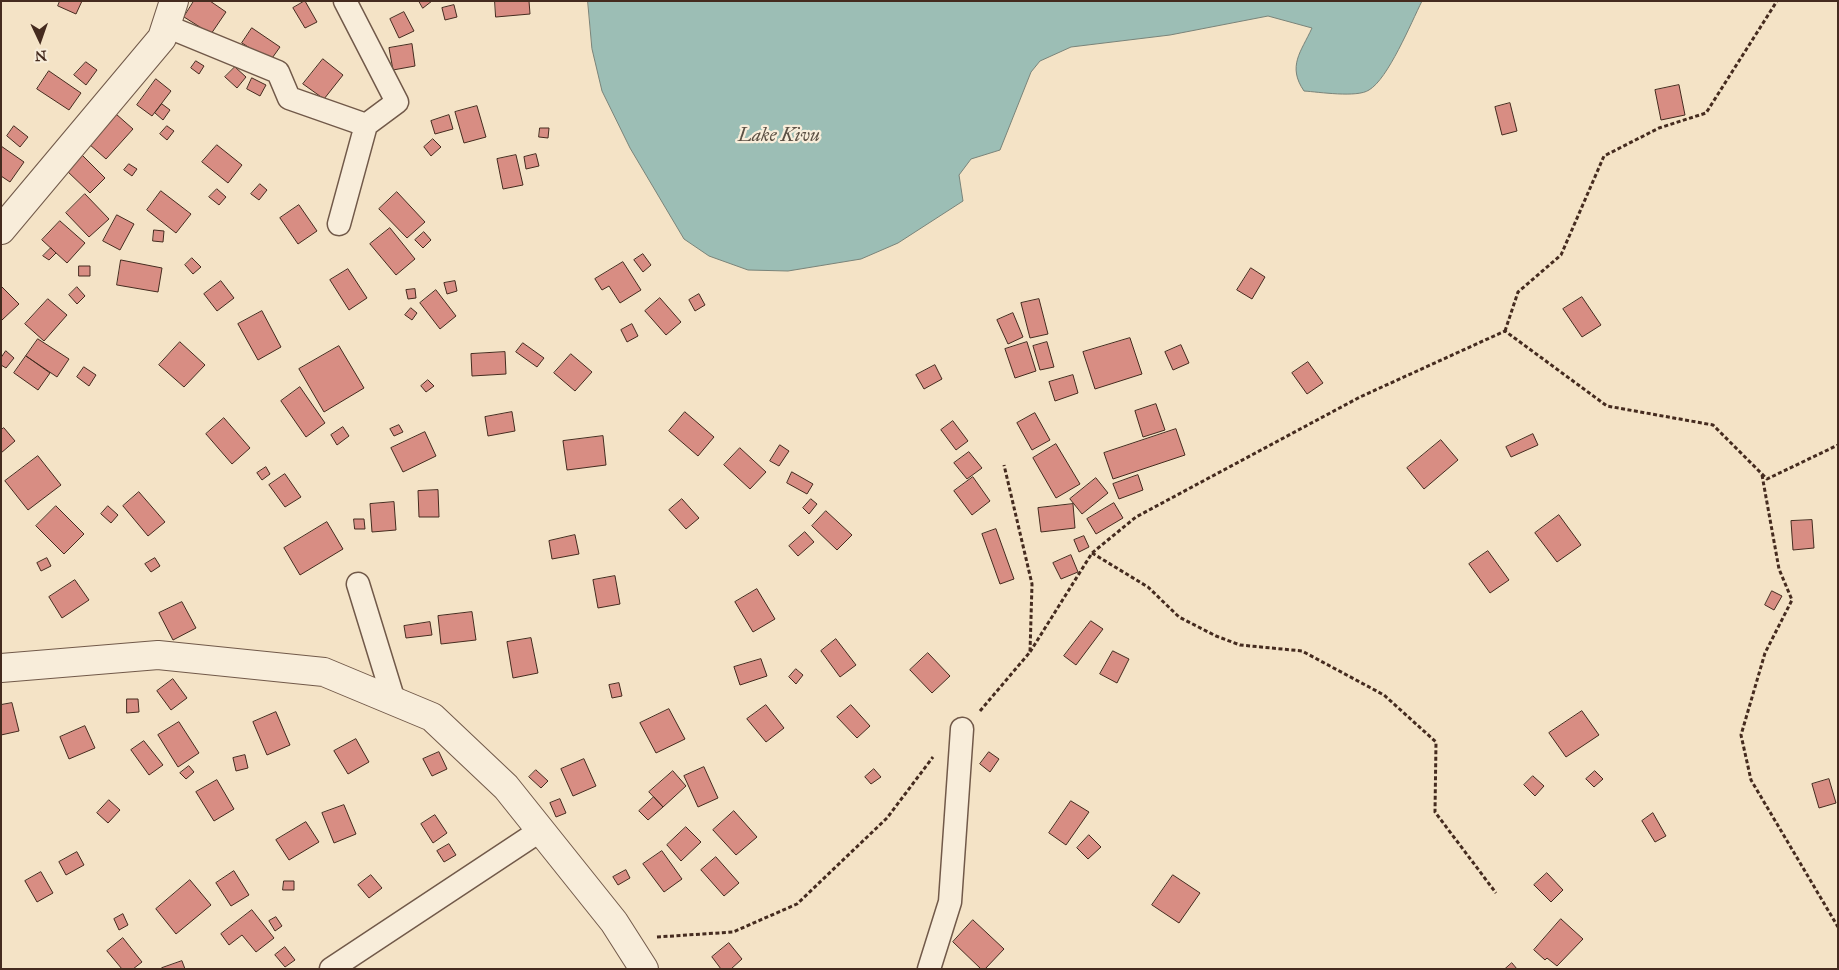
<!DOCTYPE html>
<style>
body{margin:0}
#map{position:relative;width:1839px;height:970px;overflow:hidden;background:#f4e3c6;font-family:"IM FELL Great Primer",serif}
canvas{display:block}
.frame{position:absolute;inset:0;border:2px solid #452b1f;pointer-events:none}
.north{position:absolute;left:15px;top:15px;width:50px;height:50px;-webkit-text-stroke:4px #f8edda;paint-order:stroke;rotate:177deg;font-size:14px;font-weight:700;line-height:20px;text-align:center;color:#452b1f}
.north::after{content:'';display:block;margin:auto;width:18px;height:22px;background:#452b1f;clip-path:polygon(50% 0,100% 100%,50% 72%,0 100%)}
</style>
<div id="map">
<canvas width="1839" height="970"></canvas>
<div class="frame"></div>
<div class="north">N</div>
</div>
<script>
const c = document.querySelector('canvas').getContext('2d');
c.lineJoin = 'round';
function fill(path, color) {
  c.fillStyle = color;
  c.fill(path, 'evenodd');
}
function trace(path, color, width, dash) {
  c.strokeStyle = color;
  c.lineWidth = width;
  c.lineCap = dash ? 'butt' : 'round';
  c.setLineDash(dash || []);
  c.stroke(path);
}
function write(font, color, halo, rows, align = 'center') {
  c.font = font + ' "IM FELL Great Primer",serif';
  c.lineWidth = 4.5;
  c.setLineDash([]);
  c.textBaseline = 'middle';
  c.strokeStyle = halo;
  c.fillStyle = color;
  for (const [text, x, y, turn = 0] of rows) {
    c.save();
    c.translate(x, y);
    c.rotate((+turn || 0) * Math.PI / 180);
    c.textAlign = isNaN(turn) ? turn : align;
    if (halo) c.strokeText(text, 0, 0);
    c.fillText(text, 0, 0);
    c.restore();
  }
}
const water = new Path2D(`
 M588,1H1422C1411,23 1388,79 1369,90C1357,98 1319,92 1304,91C1287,66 1301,52 1312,28L1268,16L1170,35L1071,47L1040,61L1031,72L1000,150L971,159L959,175L963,201L898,243L861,259L788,271L748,270L709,256L684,239L630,148L602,91L592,49Z`);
fill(water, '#9cbeb5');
trace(water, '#798379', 1);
const building = new Path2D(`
 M60,1H82L76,14L58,6Z
 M194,1H210L226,12L211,34L184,17Z
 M305,1L317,22L305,28L293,8Z
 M419,1H432L423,8Z
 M495,1H529L530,14L496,17Z
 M454,5L457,17L445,20L442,8Z
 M404,12L414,31L399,38L390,19Z
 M252,28L280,47L270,61L242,43Z
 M412,44L415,66L393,70L389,48Z
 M323,59L343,75L324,99L303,84Z
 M196,61L204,66L199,74L191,68Z
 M86,62L97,70L86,85L74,75Z
 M235,67L246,77L237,88L225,77Z
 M49,71L81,93L69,110L37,89Z
 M252,78L266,85L260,96L247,89Z
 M156,79L171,91L152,116L137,105Z
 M1679,85L1685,115L1661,120L1655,90Z
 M1510,103L1517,131L1502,135L1495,107Z
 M162,104L170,110L163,120L155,113Z
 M477,106L486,137L464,143L455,112Z
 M116,114L133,129L106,159L89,144Z
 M449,115L453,129L435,134L431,121Z
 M14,126L28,137L20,147L7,136Z
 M167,126L174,131L167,140L160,134Z
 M540,128H549L548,138L539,137Z
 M433,139L441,147L431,156L424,147Z
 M217,145L242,165L228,183L202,162Z
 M1,146L24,162L10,182L1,176Z
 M81,154L105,178L90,193L66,170Z
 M536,154L539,166L526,169L524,157Z
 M516,155L523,185L503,189L497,159Z
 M129,164L137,169L132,176L124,170Z
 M260,184L267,190L259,200L251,194Z
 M217,189L226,197L219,205L209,197Z
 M161,191L191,214L176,233L147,210Z
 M397,192L425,222L407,238L379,209Z
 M85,194L109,219L89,237L66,213Z
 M299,205L317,231L298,244L280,218Z
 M117,215L134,224L120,250L103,241Z
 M60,221L85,243L67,263L42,240Z
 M390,228L415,259L396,275L370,244Z
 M154,230L164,231L163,242L153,241Z
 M424,232L431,240L423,248L415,240Z
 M51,248L56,253L49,260L43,256Z
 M643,254L651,265L643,272L634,260Z
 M192,258L201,267L193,274L185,265Z
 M121,260L162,268L158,292L117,285Z
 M623,262L641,290L620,303L609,286L602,290L595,279Z
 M79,266H90V276H79Z
 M1251,268L1265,277L1252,299L1237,290Z
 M348,269L367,298L349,310L330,280Z
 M221,281L234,298L217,311L204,294Z
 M455,281L457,291L447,294L444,283Z
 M1,286L19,304L2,320L1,319Z
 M77,287L85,296L77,304L69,295Z
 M415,289L416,298L408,299L406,290Z
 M436,290L456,316L440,329L420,303Z
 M699,294L705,305L695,311L689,300Z
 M1582,297L1601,325L1582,337L1563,309Z
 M660,298L681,322L666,335L645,311Z
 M48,299L67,315L44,341L25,324Z
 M1039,299L1048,334L1030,338L1021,303Z
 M411,308L417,313L412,320L405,315Z
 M262,311L281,347L258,360L238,324Z
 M1013,313L1023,337L1008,344L997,320Z
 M632,324L638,336L627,342L621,330Z
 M1130,338L1142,374L1095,389L1083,352Z
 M38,339L69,359L57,377L26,356Z
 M180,342L205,365L184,387L159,365Z
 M1027,342L1036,371L1015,378L1005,349Z
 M1047,342L1054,367L1040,370L1033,346Z
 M523,343L544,358L537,367L516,352Z
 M1181,345L1189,363L1173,370L1165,352Z
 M339,346L364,388L324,412L299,369Z
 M6,351L14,358L6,368L1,365V358Z
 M505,352L506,374L472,376L471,354Z
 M571,354L592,372L575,391L554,373Z
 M26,356L50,373L38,390L14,373Z
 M1308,362L1323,383L1307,394L1292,373Z
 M935,365L942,379L924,389L916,375Z
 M84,367L96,375L89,386L77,377Z
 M1073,375L1078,393L1055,401L1049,382Z
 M428,380L434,386L426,392L421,386Z
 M300,387L325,423L306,437L281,401Z
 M1156,404L1165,430L1143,437L1135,411Z
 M512,412L515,431L488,436L485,417Z
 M685,412L714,437L698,456L669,431Z
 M1035,413L1050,440L1032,450L1017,423Z
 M224,418L250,448L232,464L206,434Z
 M953,421L968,441L956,450L941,430Z
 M399,425L403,432L394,436L390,429Z
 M343,427L349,436L337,445L331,435Z
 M4,428L15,441L1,453V430Z
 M1176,429L1185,455L1113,479L1104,453Z
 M425,432L436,456L403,472L391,448Z
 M1533,434L1538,445L1511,457L1506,447Z
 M603,436L606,465L567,470L563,441Z
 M1441,440L1458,460L1424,489L1407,468Z
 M1056,444L1080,484L1056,498L1033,458Z
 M780,445L789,451L779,466L770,461Z
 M740,448L766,472L750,489L724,465Z
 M969,452L982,468L967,479L954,463Z
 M38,456L61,485L28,510L5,481Z
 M266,467L270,474L262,480L257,473Z
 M792,472L813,484L807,494L787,483Z
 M285,474L301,497L285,507L269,485Z
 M1138,475L1143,490L1119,499L1113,484Z
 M973,477L990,501L972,515L954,491Z
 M1096,478L1108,493L1082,514L1070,499Z
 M438,490L439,517H419L418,491Z
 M139,492L165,522L148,536L123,506Z
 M682,499L699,518L686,529L669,510Z
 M811,499L817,504L809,514L803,508Z
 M394,502L396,530L372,532L370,504Z
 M1114,503L1123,518L1096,534L1087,519Z
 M1073,504L1075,528L1041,532L1038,508Z
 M56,506L84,534L64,554L36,526Z
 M108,506L118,515L111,523L101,514Z
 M826,511L852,535L837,550L812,526Z
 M1559,515L1581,545L1557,562L1535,533Z
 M354,519H364L365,529H355Z
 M1812,520L1814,548L1793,550L1791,521Z
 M327,522L343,549L300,575L284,548Z
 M996,529L1014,579L1000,584L982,534Z
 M805,532L814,542L798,556L789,546Z
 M575,535L579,554L552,559L549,541Z
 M1084,536L1089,547L1079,552L1074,540Z
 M1488,551L1509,580L1490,593L1469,564Z
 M1071,555L1078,572L1061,579L1053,563Z
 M47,558L51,566L41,571L37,563Z
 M155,558L160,566L151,572L145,564Z
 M615,576L620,604L598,608L593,580Z
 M75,580L89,600L62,618L49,597Z
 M757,589L775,619L753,632L735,602Z
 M1772,591L1782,596L1774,610L1765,605Z
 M182,602L196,628L173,640L159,613Z
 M472,612L476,640L441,644L438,616Z
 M1091,621L1103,629L1076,665L1064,656Z
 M430,622L432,635L406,638L404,626Z
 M531,638L538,673L513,678L507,642Z
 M836,639L856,665L840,677L821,651Z
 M1113,651L1129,659L1117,683L1100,674Z
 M928,653L950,676L932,693L910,670Z
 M761,659L767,676L740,685L734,667Z
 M796,669L803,675L796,684L789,677Z
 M173,679L187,698L171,710L157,691Z
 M619,683L622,696L612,698L609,685Z
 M127,699H138L139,712L127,713Z
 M12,703L19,731L1,735V705Z
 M766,705L784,728L766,742L747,719Z
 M851,705L870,726L857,738L837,717Z
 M669,709L685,739L656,753L640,723Z
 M1582,711L1599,735L1566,757L1549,733Z
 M276,712L290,745L267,755L253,722Z
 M179,722L199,753L178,767L158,735Z
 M85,726L95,748L69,759L60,737Z
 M356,739L369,762L348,774L334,751Z
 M144,741L163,765L149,775L131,750Z
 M439,752L447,769L432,776L423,759Z
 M989,752L999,759L990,772L980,764Z
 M245,755L248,768L236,771L233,758Z
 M584,759L596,786L573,796L561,769Z
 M189,766L194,772L186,779L180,773Z
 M704,767L718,798L698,807L684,776Z
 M874,769L881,777L871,784L865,777Z
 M536,770L548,781L541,788L529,777Z
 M673,771L686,786L663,807L649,792Z
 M1595,771L1603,779L1594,787L1586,779Z
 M1533,776L1544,786L1535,796L1524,785Z
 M1829,779L1836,803L1819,808L1812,784Z
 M217,780L234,809L214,821L196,792Z
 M654,797L663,807L648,820L639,811Z
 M560,799L566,813L556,817L550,803Z
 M109,800L120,810L108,823L97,813Z
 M1071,801L1089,812L1066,845L1049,833Z
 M344,805L356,834L334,843L322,813Z
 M734,811L757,837L736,855L713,830Z
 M1653,813L1666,836L1655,842L1642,821Z
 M435,815L447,833L433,843L421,824Z
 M306,822L319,842L289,860L276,840Z
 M686,827L701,842L681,861L667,845Z
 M1089,835L1101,847L1088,859L1077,848Z
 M449,844L456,855L444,862L437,851Z
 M662,851L682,879L664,892L643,864Z
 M77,852L84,865L66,875L59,862Z
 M716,857L739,883L724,896L701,870Z
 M626,870L630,878L618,885L613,877Z
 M234,871L249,895L231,906L216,883Z
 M41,872L53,893L37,902L25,881Z
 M1547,873L1563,890L1551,902L1534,885Z
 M371,875L382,888L369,898L358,885Z
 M1173,875L1200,893L1179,923L1152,905Z
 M190,880L211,905L176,934L156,909Z
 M284,881H294V890H283Z
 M252,910L274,938L256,952L242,935L229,945L221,934Z
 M123,914L128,925L119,930L114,919Z
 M276,917L282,926L275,931L269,921Z
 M1561,919L1583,939L1557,966L1547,958L1545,960L1534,950Z
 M973,920L1004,949L985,969H981L953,942Z
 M123,938L142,962L133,969H122L107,951Z
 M729,943L742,959L731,969H721L712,957Z
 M285,947L295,960L285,967L275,955Z
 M182,961L185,969H163L162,968Z
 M1512,963L1517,969H1505Z`);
fill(building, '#d88d83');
trace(building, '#452b1f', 1);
const minor = new Path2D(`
 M345,1L397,102L366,125
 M166,26L278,72L289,98L366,125L339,224
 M358,584L394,701
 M331,969L541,830
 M929,969L950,902L962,729`);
const tertiary = new Path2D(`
 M1,230L162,38L174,1
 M1,668L158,655L324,672L432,717L506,787L614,922L644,969`);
trace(minor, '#715949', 25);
trace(tertiary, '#715949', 30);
trace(new Path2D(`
 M1505,331L1518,292L1561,255L1604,156L1659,128L1706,113L1777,1
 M1762,475L1779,569L1792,600L1765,653L1741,735L1751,780L1838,927
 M1092,553L1148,587L1179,617L1216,636L1240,645L1302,651L1384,695L1436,742L1435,812L1496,893
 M1030,652L1092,553L1136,517L1360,397L1505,331L1607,406L1713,425L1767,479L1838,445
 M980,711L1030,652L1032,584L1004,465
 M657,937L733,932L797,904L887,818L933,757`), '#452b1f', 3, [4, 2.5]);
trace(minor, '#f8edda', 22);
trace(tertiary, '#f8edda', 28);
write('italic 19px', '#5b5044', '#f8edda', [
 ["Lake Kivu",779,136]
]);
</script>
